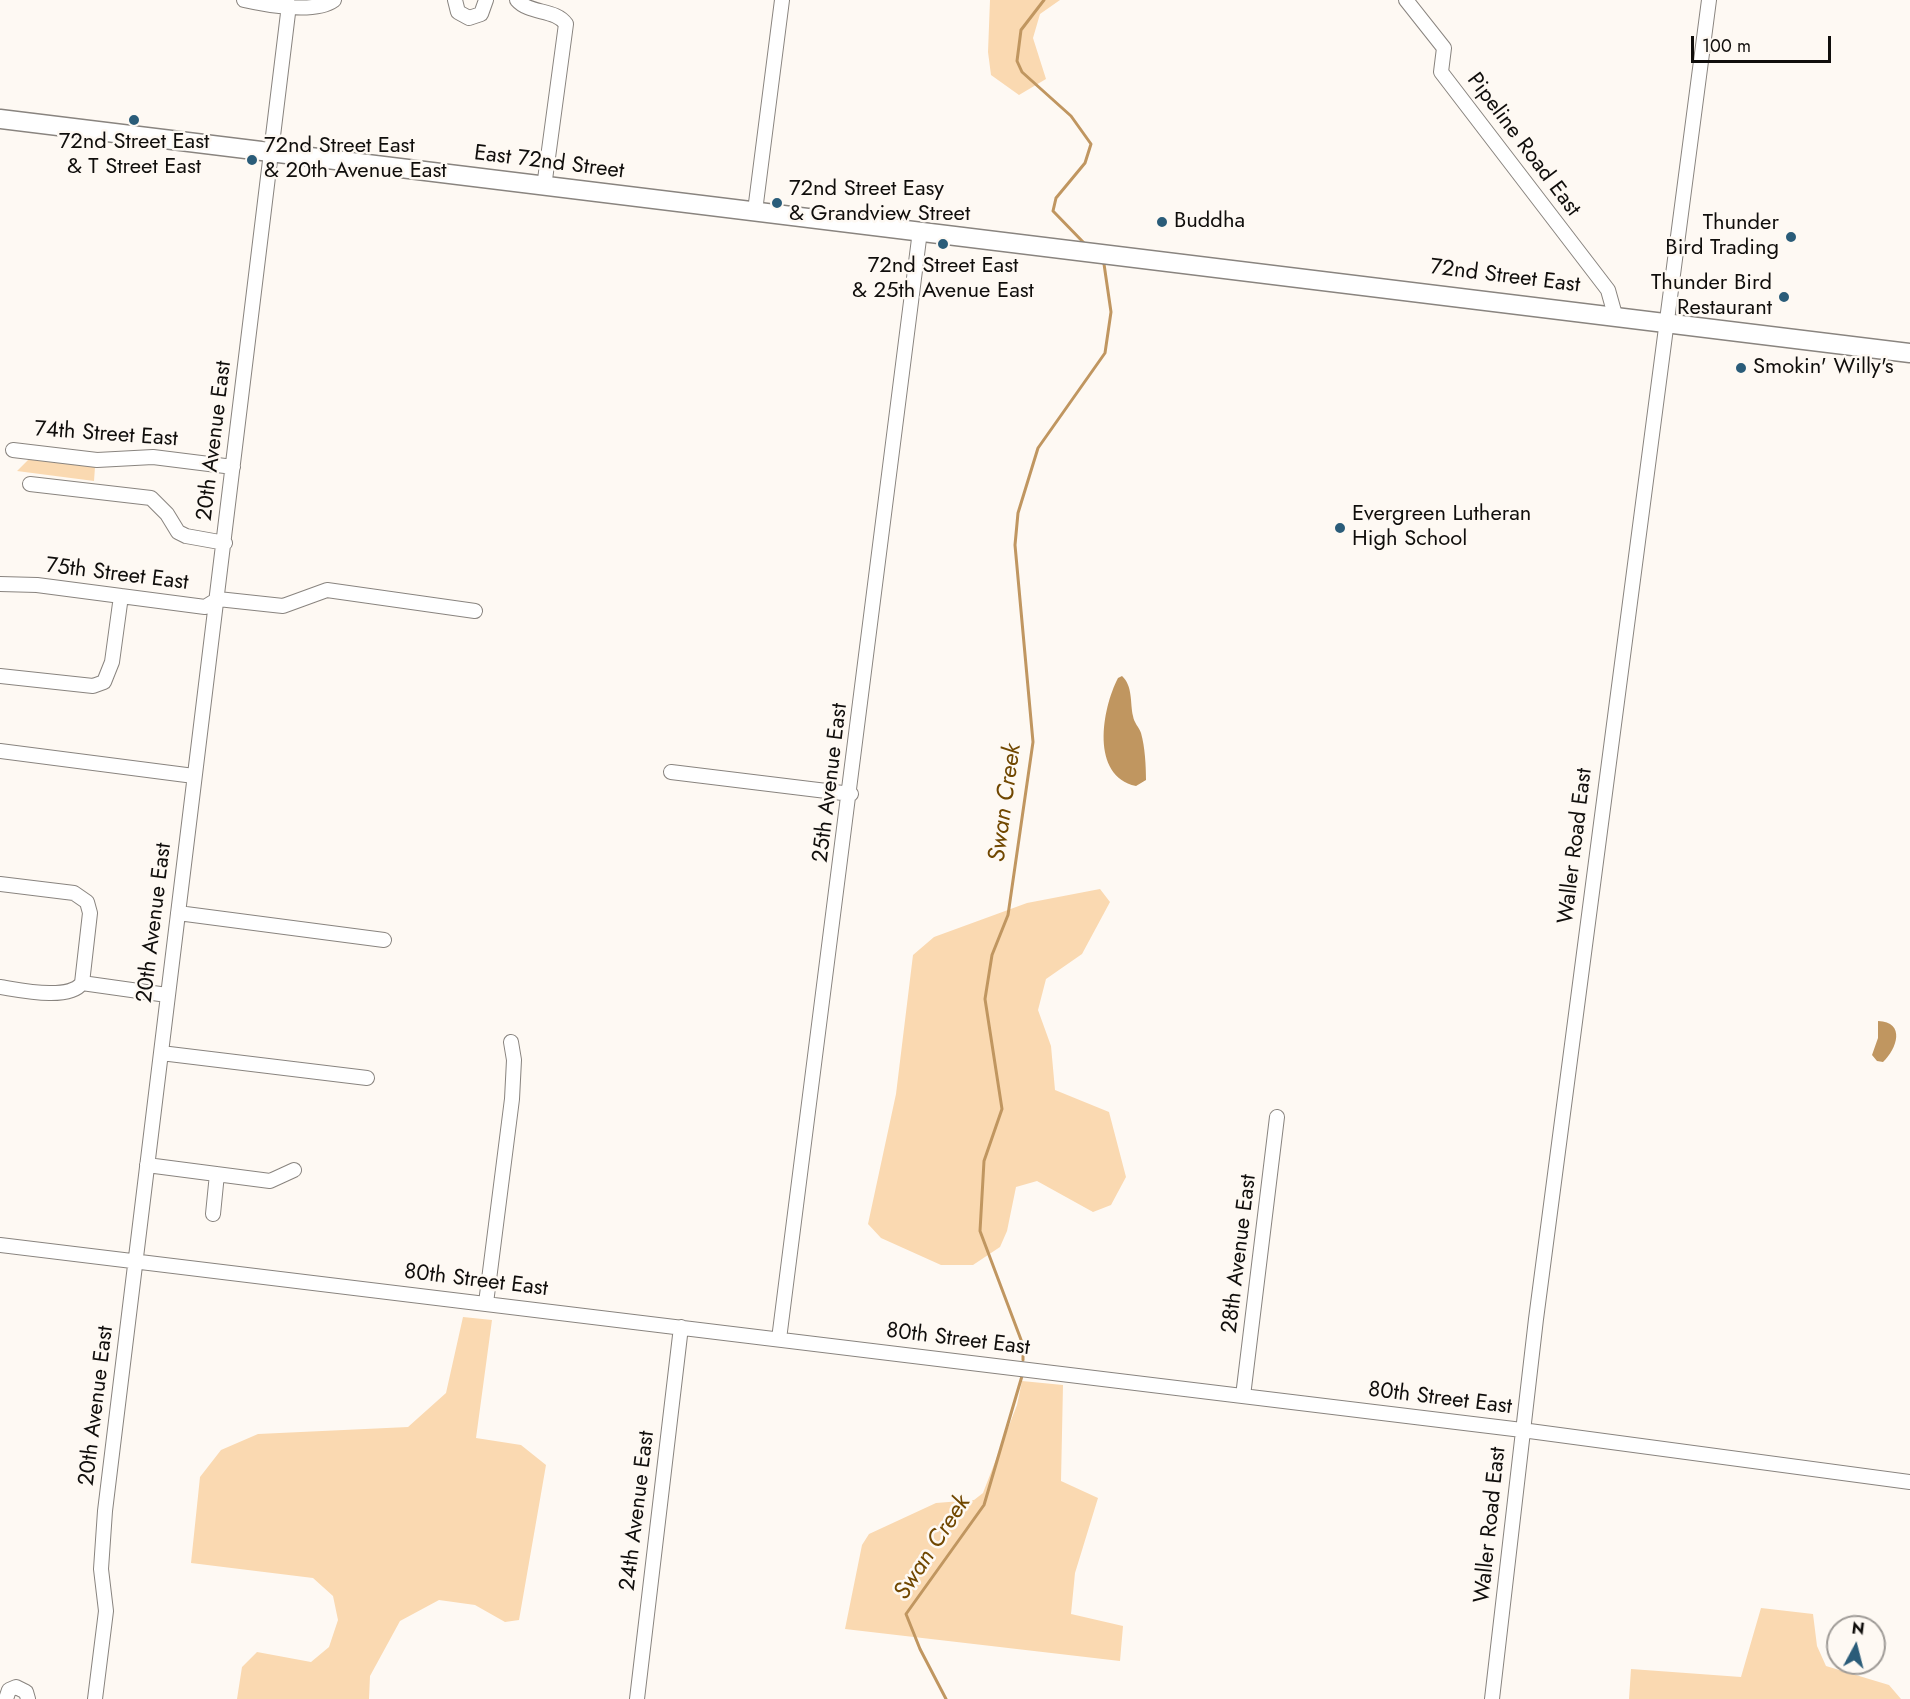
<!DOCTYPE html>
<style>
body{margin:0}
#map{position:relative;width:1910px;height:1699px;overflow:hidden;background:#fef9f3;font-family:Jost,sans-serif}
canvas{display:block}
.north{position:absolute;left:1826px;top:1615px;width:60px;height:60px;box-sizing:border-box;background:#fef9f3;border:2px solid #9f9b97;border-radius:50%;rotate:7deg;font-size:16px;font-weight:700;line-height:24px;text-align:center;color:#100e0c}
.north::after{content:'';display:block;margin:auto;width:21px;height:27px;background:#2a5c79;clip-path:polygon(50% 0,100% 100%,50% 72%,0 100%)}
.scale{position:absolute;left:1691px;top:36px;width:140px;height:27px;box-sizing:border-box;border:3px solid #100e0c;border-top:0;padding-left:8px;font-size:18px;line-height:21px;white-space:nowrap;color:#100e0c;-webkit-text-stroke:4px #fef9f3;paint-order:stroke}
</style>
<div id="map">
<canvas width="1910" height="1699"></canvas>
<div class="north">N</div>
<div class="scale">100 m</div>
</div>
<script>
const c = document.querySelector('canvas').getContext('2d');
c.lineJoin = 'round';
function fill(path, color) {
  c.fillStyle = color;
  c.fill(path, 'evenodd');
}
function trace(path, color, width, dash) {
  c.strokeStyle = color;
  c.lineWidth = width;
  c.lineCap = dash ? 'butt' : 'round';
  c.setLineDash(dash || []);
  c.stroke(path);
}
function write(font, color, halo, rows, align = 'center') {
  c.font = font + ' Jost,sans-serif';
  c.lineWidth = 5;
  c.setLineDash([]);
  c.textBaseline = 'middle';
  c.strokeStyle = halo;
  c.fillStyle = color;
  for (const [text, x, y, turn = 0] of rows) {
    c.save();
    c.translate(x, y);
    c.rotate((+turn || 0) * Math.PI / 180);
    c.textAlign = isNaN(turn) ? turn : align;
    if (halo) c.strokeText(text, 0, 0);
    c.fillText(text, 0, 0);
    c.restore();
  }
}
fill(new Path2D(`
 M990,0H1060L1040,14L1033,38L1046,79L1019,95L991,75L988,52Z
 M29,459L95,467L94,481L17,471Z
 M1100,889L1110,902L1082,954L1046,979L1038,1010L1051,1046L1055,1090L1109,1112L1126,1177L1111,1205L1093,1212L1037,1181L1016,1187L1007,1231L1000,1247L973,1265H941L881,1238L868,1224L896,1094L913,955L934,937L1027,903Z
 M463,1317L492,1320L476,1438L521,1445L546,1465L519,1620L505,1622L475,1605L439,1600L400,1621L370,1676L369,1699H237L242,1667L257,1652L311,1662L329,1647L338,1620L333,1596L313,1578L191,1563L200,1477L221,1450L258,1434L408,1427L446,1393Z
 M1022,1381L1063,1385L1061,1481L1098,1498L1075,1573L1071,1614L1123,1626L1120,1661L845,1629L862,1545L869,1534L936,1503L974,1500L983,1493L1017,1405Z
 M1761,1608L1813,1614L1817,1646L1826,1666L1889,1685L1901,1699H1629L1631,1669L1741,1677Z`), '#fad9b1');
fill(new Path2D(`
 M1122,676C1133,686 1130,703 1133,716C1134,723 1139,727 1141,733C1145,747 1146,766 1146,780L1136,786C1090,776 1102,709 1118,678Z
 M1878,1021C1906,1022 1897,1049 1883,1062L1877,1061L1872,1055L1878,1038Z`), '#c09660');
trace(new Path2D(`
 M1044,0L1021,30L1017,61L1022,72L1071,116L1091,144L1085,163L1056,198L1053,211L1085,244
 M1023,1360V1345L980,1231L984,1161L1002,1109L985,999L992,955L1008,915L1033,742L1015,545L1018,513L1038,448L1105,353L1111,312L1104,264L1101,260
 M946,1699L920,1649L906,1614L984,1505L1022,1376`), '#c09660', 3);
const minor = new Path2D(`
 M244,0C266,5 315,14 334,0
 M455,0L458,12L469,18L481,14L486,0
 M517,0C529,14 556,9 566,24L544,187
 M1406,0L1444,48L1441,72L1608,290L1615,315
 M755,211L782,0
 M13,450L97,460L153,457L233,467
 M30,484L151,498L167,514L178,532L186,536L225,543
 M0,584L37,585L205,607L218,599L283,606L327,590L475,611
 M0,676L93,686L104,682L112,662L121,596
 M0,751L194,776
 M671,772L851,794
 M0,884L74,893L87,902L90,913L82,983
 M178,913L384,940
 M0,987C20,990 69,1001 82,983L167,995
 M161,1053L367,1078
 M147,1165L270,1181L294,1170
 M213,1214L217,1174
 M0,1245L1522,1430L1910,1482
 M486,1303L512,1099L514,1060L511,1042
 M779,1339L920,231
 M1243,1396L1277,1117
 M6,1699L9,1690L16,1687L26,1692L28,1699
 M95,1699L106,1611L101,1569L105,1511L289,5
 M637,1699L681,1327
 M1492,1699L1536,1319L1709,0`);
const major = new Path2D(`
 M0,119L1910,353`);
trace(minor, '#89847f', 16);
trace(major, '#89847f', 21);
trace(minor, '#fff', 14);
trace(major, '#fff', 18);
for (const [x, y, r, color] of [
 [134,120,6,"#2a5c79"],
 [252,160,6,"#2a5c79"],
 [777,203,6,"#2a5c79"],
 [1162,222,6,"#2a5c79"],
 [1791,237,6,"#2a5c79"],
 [943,244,6,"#2a5c79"],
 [1784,297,6,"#2a5c79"],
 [1741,368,6,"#2a5c79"],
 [1340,528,6,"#2a5c79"]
]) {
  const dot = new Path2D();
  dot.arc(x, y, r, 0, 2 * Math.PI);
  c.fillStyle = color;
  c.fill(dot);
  trace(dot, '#fef9f3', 2);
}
write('22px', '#100e0c', '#fef9f3', [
 ["72nd Street East",134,143,"center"],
 ["& T Street East",134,168,"center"],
 ["72nd Street East",264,147],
 ["& 20th Avenue East",264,172],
 ["72nd Street Easy",789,190],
 ["& Grandview Street",789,215],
 ["Buddha",1174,222],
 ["Thunder",1779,224,"right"],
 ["Bird Trading",1779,249,"right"],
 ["72nd Street East",943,267,"center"],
 ["& 25th Avenue East",943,292,"center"],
 ["Thunder Bird",1772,284,"right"],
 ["Restaurant",1772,309,"right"],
 ["Smokin' Willy's",1753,368],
 ["Evergreen Lutheran",1352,515],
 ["High School",1352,540]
], 'left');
write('22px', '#100e0c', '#fef9f3', [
 ["Pipeline Road East",1523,145,53],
 ["East 72nd Street",549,163,7],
 ["72nd Street East",1505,277,7],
 ["74th Street East",106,435,4],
 ["20th Avenue East",215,441,-83],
 ["75th Street East",117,575,7],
 ["25th Avenue East",831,783,-83],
 ["Waller Road East",1576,846,-83],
 ["20th Avenue East",155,923,-83],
 ["28th Avenue East",1240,1254,-83],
 ["80th Street East",476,1281,7],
 ["80th Street East",958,1340,7],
 ["80th Street East",1440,1399,7],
 ["20th Avenue East",97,1406,-83],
 ["24th Avenue East",638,1511,-83],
 ["Waller Road East",1491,1525,-84]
]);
write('italic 24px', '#704700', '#fef9f3', [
 ["Swan Creek",1006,803,-82],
 ["Swan Creek",933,1548,-57]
]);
</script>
